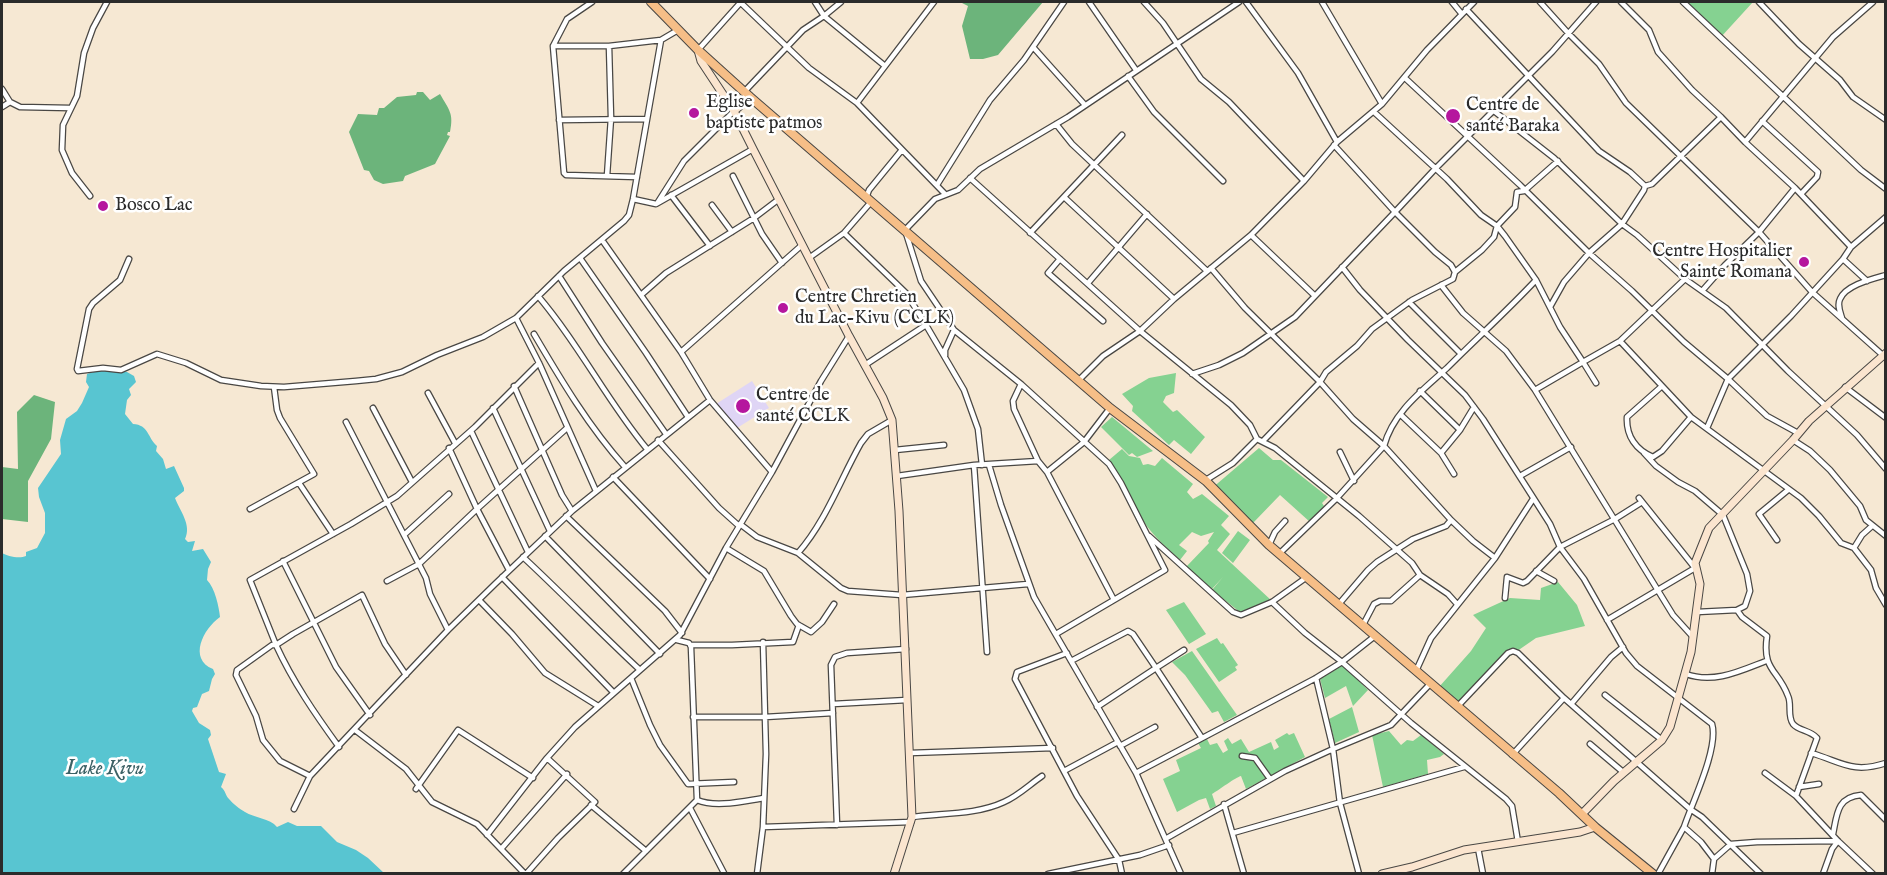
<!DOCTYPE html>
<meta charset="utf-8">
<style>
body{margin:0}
#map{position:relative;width:1887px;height:875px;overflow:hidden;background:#f6e8d3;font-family:"IM FELL English",serif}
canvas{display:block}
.frame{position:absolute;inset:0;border:3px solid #2b2b2b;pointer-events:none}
</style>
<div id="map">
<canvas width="1887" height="875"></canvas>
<div class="frame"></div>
</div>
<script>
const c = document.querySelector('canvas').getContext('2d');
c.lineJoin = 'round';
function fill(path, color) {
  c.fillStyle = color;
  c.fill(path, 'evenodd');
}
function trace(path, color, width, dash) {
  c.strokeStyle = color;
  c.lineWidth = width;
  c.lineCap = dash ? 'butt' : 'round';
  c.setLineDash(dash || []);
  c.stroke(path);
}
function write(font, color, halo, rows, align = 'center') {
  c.font = font + ' "IM FELL English",serif';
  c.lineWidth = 5;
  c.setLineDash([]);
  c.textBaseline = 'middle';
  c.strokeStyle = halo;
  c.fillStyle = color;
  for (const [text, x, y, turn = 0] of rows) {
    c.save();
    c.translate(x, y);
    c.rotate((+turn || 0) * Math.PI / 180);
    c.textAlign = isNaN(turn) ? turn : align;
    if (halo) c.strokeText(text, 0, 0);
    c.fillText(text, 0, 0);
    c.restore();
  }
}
fill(new Path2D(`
 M752,381L769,408L737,428L716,404Z`), '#dfd5f5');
fill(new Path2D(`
 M1686,2H1753L1721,37Z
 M1176,373L1174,393L1166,396L1163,402L1173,412L1177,410L1205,437L1191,454L1174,440L1169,445L1132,411L1133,406L1122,394L1149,378Z
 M1112,417L1153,451L1137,457L1132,453L1129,455L1101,427Z
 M1259,448L1273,460H1281L1328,497L1322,503L1324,506L1310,522L1280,495L1253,523L1211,489Z
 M1122,449L1129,456L1140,458L1143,465L1148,464L1155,466L1162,458L1193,484L1187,492L1193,499L1202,494L1229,516L1221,525L1230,534L1217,550L1272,601L1241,613L1212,590L1223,577L1212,589L1186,567L1209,543L1208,541L1214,532L1201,536L1192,532L1179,545L1187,551L1180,560C1167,548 1154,537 1144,522C1130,503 1122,480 1109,460Z
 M1238,531L1250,540L1233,563L1222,553Z
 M1558,582L1577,605L1585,626L1536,638L1510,656L1465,702H1457L1439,687L1471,651L1486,628L1473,615L1510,598L1540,600L1541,588Z
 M1184,602L1206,634L1189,644L1166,610Z
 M1217,638L1221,644L1223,643L1238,665L1235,667L1237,670L1219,682L1196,649Z
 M1192,651L1237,715L1224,722L1218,711L1212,713L1185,675L1172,662Z
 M1343,665L1368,690L1353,706L1346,686L1325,698L1320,679Z
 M1352,707L1359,732L1335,743L1329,719Z
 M1389,731L1401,745L1407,740L1413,741L1421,735L1444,754L1440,757L1427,760L1428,774L1383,787L1372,735Z
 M1287,733L1289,735L1294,733L1305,757L1246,789L1241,776C1236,777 1219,790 1212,794L1216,806L1210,809L1206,798L1199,800L1177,812L1163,779L1180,771L1176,760L1201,748L1198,743L1207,739L1210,745L1217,743L1223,753L1228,750L1224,741L1228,738L1232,744L1241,739L1249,752L1271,742L1274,750L1279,747L1275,740Z`), '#85d291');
fill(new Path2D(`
 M960,2H1043L998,55L983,59H970L962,26L968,6Z
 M417,92H423L430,100L440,94C449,110 454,113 450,132H448L447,135L450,136L435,164L405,176L403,181L383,184L374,180L369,171L364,170L349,132L358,114L377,115L379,108H384L397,97L416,95Z
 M34,395L55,402L51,439L28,481V522L2,519V467L18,469L17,412Z`), '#6cb47b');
fill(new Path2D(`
 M99,370L127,372L134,376L136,382L129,389L131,395L127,400L125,414L133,424C149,425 147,437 157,446L156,451L163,459L166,469L174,466L184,488V491L175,498C180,511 192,525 185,539L188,542L195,541L192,551L203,549L211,562L208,569L207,580C215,588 219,607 220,617C203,629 188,659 213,669L215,674L212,679L209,691L202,694L197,707L193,708L192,711L199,723L210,730L211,735L208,739L219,772L226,774L221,787C226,791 225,795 229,799C233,804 240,809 245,812C254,818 270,818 277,827L288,822L297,826H321L337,842L356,850L368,858L384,873H2V553C7,556 19,559 26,556V552L37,548L45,533V513L39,497L38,488L61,454L60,440L66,419L77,411L82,403L89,387L86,382L87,374Z`), '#58c5d1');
const street = new Path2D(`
 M592,2L567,19L553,46L564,173L566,175L637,177
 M740,2L809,68L857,103
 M815,2L824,16L885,66
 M934,2L857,103L945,194
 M1089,2L1136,70
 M1144,2L1163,23L1201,79L1229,102L1304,181
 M1246,2L1298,73L1337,142
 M1322,2L1382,104
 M1452,2L1461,13
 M1540,2L1568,33L1599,64L1626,103L1759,232L1812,292L1886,358
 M1621,2L1649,30L1658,52L1692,90L1721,117
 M1683,2L1861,170L1886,189
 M1759,2L1799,44L1840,80L1853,97L1886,120
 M553,46H609L661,40
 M1033,47L1085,105
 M698,50L741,2
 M1128,76L1154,112L1223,181
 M1405,78L1520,185L1589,253L1622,224L1644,190L1645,186L1630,172L1599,151L1466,9
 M2,89L10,102
 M744,92L803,30L824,16L841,2
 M2,107L10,102L20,107L70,108
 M1494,111L1554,158L1622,224L1637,235L1685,279L1726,308L1788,371L1857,435L1886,469
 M1374,112L1447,179L1481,215L1497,226L1505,236L1536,280L1560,327L1583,362L1620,341L1685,279
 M559,120L646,119
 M1762,121L1818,172L1817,177L1801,194
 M1056,124L1072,144L1207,271
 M1745,142L1795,188L1851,247
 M1334,145L1395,212L1435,169L1552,52L1596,2
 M607,176L611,118L609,46
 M733,176L762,234L782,263
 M970,178L1140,331L1231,405L1250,425L1257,439L1275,448L1359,516L1412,563L1420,575L1448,594L1457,604
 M937,185L990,100L1024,60L1064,2
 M1645,186L1652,184L1721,117L1745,142L1833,37L1873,2
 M671,195L710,246
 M90,196L72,173L62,150L63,125L77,96L84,53L93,28L107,2
 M1064,197L1174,299
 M866,198L869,190L901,151
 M633,199L656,204L753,149
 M658,202L684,161L734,111
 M712,205L732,232
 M844,233L906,293L926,325
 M1030,233L1122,135
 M1251,235L1314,295
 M602,240L681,352L710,400L772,472
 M580,258L646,353L688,417
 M809,258L844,233L871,202
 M129,259L120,280L93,303L89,309L77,369L78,371L103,368L121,370L157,354L186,363L221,380L261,386L284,387L356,381L376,379L402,372L437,355L483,337L516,318L564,271L624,221L629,215L633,199L661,40L678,30
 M1060,259L1048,273L1103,321
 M1843,259L1867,281
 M1342,267L1360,290L1408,340L1465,395L1483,419L1550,524L1560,547L1584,579L1626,653L1637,666L1712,724C1719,748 1692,803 1684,827L1701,842L1714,859L1712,874
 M1211,268L1245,308L1320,382L1353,419L1384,446L1336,499L1279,554
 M1455,272L1482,250L1494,237L1497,226L1515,207L1517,192L1524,191L1558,161
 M559,276L602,343L666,434
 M1088,283L1147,214
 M1441,285L1463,313L1506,351L1535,390L1673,615L1693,637
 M1702,291L1725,265L1759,232L1795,188
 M641,295L666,273L754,218L779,199
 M538,296C579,344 607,401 647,449
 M1409,302L1461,354
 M1550,307L1564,282L1589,253L1632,291L1684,342L1728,379L1767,416L1798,433
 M516,318L539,363L596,491
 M1842,318C1840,312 1837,305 1840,299C1846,285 1872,279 1886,275
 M534,334C561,380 589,427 625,467
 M1620,341L1691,417L1801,498L1819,516L1841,543L1854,548L1871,570L1876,588L1886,605
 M681,352L802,245
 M945,356V350L954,330
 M865,365L926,325L964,390L978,429L982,465
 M1192,374L1219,365L1243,353L1295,317L1395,212L1435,252L1451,265L1455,272L1453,279L1412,300L1372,329L1357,346L1326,372L1320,382L1263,441
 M1078,381L1103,356L1140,331L1174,299L1251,235L1304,181L1337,142L1382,104L1427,50L1474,2
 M1021,384L1013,401L1014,409L1038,461L1047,472L1114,600
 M514,386L562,495L572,511
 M1662,386L1627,417C1626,436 1636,450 1653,457L1662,451L1691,417
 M1845,387L1886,418
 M1535,390L1583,362L1596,383
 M1420,391L1460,430L1474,407
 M428,393L455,443
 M373,408L412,482
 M493,408L550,531
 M1401,415L1441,453L1454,474
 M346,422L426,578L430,594L448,630
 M1707,428L1728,379L1791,316L1843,259L1851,247L1886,217
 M471,431L528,552
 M658,440L719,508L739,526
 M1793,440L1810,451L1830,470L1860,506L1866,520L1886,536
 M449,448L477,509L567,428
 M895,450L944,445
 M1340,452L1354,481
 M1441,453L1460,430
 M1644,453L1656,466L1678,482L1695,491L1723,515L1747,574L1750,591L1745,606L1737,610L1697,612
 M974,465L987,652
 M989,465L1001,505L1034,597L1136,773L1181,874
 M1047,472L1084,442L1110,408
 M897,476L974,465L1038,461
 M1520,476L1571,447
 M613,477L710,579
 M1206,480L1233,463L1257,439
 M299,483L333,534
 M250,509L314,474L280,418L277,410L274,387
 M566,516L665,611L682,633
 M1451,520L1473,541L1495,558
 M740,524L757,537L798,553L841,588L848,591L902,595L1028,584
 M404,535L449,494
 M545,536L660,654
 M1149,536L1233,612L1241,615L1272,602L1307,577
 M1777,540L1759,514L1788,490
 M1269,545L1275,532L1285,521
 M726,548L764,571L791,616L797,624L811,632L822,622L834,604
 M1854,548L1862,535L1872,526
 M798,553C826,521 840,480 861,443L868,434L892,420
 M523,557C563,594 600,633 640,670
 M283,561L336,667L370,715
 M1536,571L1554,581
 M502,577L614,693
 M387,581L419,564L477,509L509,570
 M1505,598L1507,577L1523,583L1527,581L1560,547L1615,519L1642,502
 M479,600L512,634L545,673L598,706
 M1272,602L1305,633L1342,662L1411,723L1506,799L1512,806L1518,842
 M1339,604L1368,570L1377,562L1413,539L1446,526L1451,520L1384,446C1393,412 1423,390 1447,368C1477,338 1508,310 1536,280
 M1737,610L1742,617L1767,636C1762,671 1778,669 1788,696C1792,704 1787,716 1793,724C1799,731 1810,730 1817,738L1796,796L1838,841L1873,874
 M1607,620L1695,568L1639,498
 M1363,625L1374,604L1380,601H1391L1420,575
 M1056,634L1165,570L1121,483L1109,464L1021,384L954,330L921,281L905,230L935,199L958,190L980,169L1068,117L1239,2
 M763,642L766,754L763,827L911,822
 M691,645H732L793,642L799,625
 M1067,653L1017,672L1015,679L1077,796L1119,860L1122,874
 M1071,661L1128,631L1133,634L1156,668L1184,650
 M1416,671L1431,638L1495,558L1533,499
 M1686,674C1714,684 1740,671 1766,661
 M406,675L385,644L362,595L293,634L276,645L250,580L351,524L397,496L475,427L539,363
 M631,678L650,725L660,745L688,784L734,782
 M1316,678L1333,749L1340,803L1359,874
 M1605,695L1662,740
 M1564,698L1690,809L1702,817L1761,874
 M1572,703L1611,657L1623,647
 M833,704L907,700
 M1097,707L1156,668L1202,738
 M1457,707L1508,653L1513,651L1518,653L1564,698L1512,755
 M693,717H765L833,713
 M355,730L406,769L432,802L477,824L525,874
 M1590,744L1623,772
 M1120,746L1155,727
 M910,753L1053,748
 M1811,753C1842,762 1852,774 1886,763
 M1242,756L1255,758L1270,779
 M1064,771L1118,742
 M1136,773L1316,678L1342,662L1375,636
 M1765,773L1796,796
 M310,776L280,761L263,740L256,716L236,675L237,670L272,645H276C293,682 315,714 339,747
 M1799,787L1819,784
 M416,789L458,730L533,778
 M697,800C716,808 744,801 764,798
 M1224,804L1244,874
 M591,805L646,851
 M690,808L724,873
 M294,809L310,776L448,630L495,584L572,511L710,400
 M912,817C942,813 976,815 1004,802C1018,796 1029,785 1042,776
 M837,825L831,665L835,657L847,653L906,649
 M1233,833L1464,767
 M1833,834C1837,814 1837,797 1861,795L1886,820
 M487,835L547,758L575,727L680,635L726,548L772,472L821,381L849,336
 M1167,838L1285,771L1333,749L1391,725L1430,684
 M1478,848L1483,874
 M501,849L567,774
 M1714,859L1731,844L1757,842L1838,841
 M526,874L558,838L595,802L547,758
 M623,874L697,800L691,647L689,643L677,640
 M757,874L763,827
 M1048,874L1140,855L1169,845
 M1658,874L1684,827
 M1823,874L1832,849L1838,841`);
const secondary = new Path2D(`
 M698,50L701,61L734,111L753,149L849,336L883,398L892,420L899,511L912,817L894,874
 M734,111L750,97
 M1582,814L1614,781L1662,740L1670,727L1691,652L1700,584L1695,563L1709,528L1793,440L1809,421L1886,353
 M1382,874L1412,867L1464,850L1580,832L1595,827`);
const highway = new Path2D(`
 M651,2L698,50L750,97L1110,408L1206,481L1269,545L1559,793L1595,827L1653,874`);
trace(street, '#494744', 7);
trace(secondary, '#494744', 9);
trace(highway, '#494744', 10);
trace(street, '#fff', 4.5);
trace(secondary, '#fbe5cf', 7);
trace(highway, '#f6be87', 8);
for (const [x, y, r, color] of [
 [694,113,6,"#b5179e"],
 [1453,116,8,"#b5179e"],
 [103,206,6,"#b5179e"],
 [1804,262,6,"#b5179e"],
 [783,308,6,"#b5179e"],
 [743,406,8,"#b5179e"]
]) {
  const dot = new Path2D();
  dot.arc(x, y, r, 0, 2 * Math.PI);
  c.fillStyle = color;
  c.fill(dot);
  trace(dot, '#fff', 2);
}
write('18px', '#2b2b2b', '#fff', [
 ["Eglise",706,103],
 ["baptiste patmos",706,124],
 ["Centre de",1466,106],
 ["santé Baraka",1466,127],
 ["Bosco Lac",115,206],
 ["Centre Hospitalier",1792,252,"right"],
 ["Sainte Romana",1792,273,"right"],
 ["Centre Chretien",795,298],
 ["du Lac-Kivu (CCLK)",795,319],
 ["Centre de",756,396],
 ["santé CCLK",756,417]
], 'left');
write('italic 20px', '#3b6165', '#fff', [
 ["Lake Kivu",105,770]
]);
</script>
